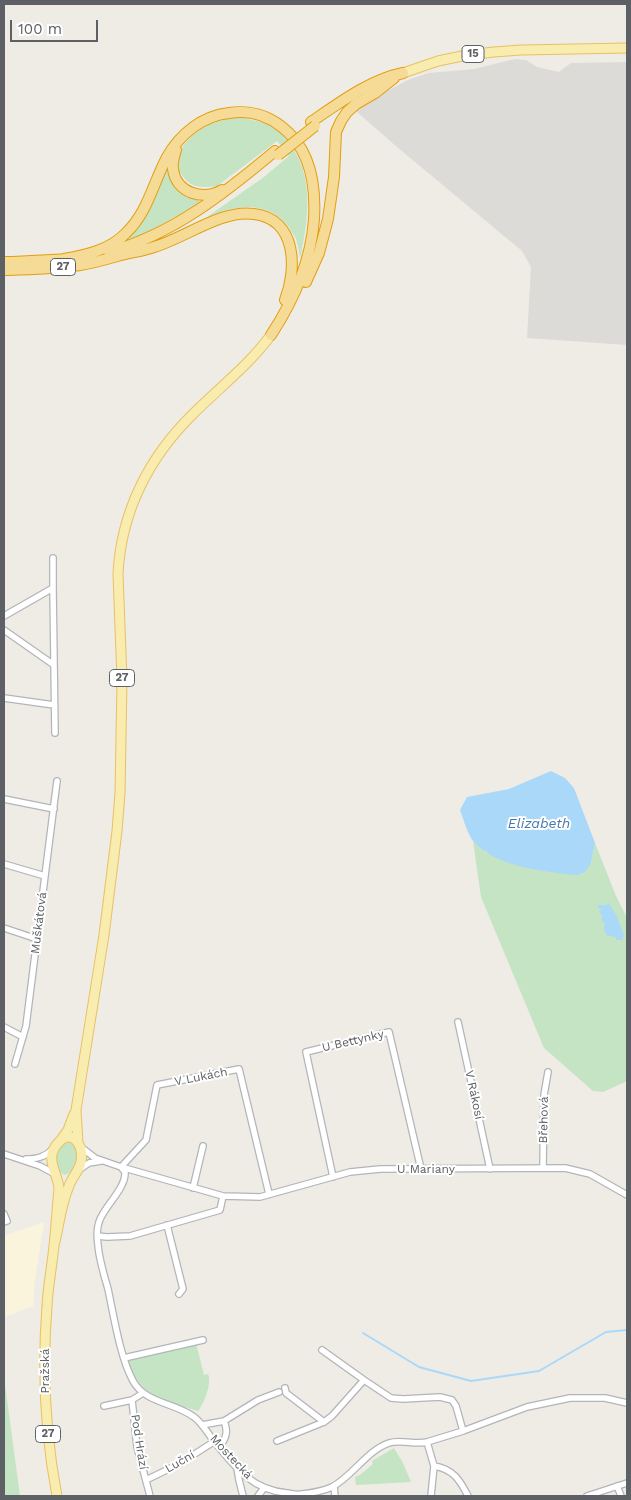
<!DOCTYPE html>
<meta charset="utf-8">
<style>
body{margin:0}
#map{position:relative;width:631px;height:1500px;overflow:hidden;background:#eeece5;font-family:"Work Sans",sans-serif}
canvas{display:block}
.frame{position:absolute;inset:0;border:5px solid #5d6064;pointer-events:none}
.scale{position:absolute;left:10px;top:20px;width:88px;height:22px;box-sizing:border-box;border:2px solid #5d6064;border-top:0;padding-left:6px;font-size:15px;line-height:18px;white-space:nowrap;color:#5d6064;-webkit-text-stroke:4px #fff;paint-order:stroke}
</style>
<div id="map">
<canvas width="631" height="1500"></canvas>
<div class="frame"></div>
<div class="scale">100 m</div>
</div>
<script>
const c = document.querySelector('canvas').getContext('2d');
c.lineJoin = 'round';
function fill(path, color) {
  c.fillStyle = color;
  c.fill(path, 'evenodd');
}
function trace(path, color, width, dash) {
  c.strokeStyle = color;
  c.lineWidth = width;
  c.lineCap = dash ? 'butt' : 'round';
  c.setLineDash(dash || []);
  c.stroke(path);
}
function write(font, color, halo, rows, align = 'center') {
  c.font = font + ' "Work Sans",sans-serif';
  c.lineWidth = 4;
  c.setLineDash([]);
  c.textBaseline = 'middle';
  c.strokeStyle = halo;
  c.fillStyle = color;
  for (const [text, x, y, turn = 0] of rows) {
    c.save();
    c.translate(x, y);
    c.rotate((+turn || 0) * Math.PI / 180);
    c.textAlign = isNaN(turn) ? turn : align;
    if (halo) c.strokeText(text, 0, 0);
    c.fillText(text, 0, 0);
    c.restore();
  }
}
fill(new Path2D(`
 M44,1222L35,1280L33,1306L7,1316L4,1312V1236Z`), '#fbf4dd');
fill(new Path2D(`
 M515,59L526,60L537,67L559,72L571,63L627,62V345L527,338L531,267L522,251L397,147L357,112V107L410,79L429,73L474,69Z`), '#dddbd7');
fill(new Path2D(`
 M237,117C249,119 271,123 280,131C284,134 287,140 290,144C315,178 308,220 300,259C299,252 298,243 295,237C276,200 241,202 207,217L264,177L289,156L277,141L217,186C209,187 201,188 193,185C188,183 185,179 182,175C171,160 184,141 197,132C210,123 222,120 237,117Z
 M169,163L170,171L198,199L200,203L144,234L121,243L144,218L153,202Z
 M473,841L486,853L591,863L595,843L616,896L627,918V1081L603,1092L593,1091L544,1048L481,897Z
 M68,1142C84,1147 79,1172 64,1175L59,1171C55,1160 56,1147 68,1142Z
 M196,1343L204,1375L208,1374C212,1383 204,1404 198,1411C160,1399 144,1399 126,1360Z
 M4,1377L20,1496H4Z
 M394,1448L403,1463L411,1482L356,1485L355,1477L360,1475L373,1464L372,1461Z`), '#c4e4c3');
fill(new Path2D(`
 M551,771L565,778L574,788L595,843L591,863L585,872L577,875C546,872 496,867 474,842C467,834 464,820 460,810L467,797L509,789Z
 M608,902L617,917L624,935L622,940H616V937L606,935L604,928L605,923L601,920L603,917L599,911L602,909L598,908V905H607Z`), '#aad8f9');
trace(new Path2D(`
 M363,1333L419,1367L471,1381L539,1371L606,1332L627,1330`), '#aad8f9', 2);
const street = new Path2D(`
 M53,588L55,733
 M4,616L53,588V558
 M4,630L54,665
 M4,698L54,705
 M4,799L54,809
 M4,864L45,876
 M4,928L37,939
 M458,1022L490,1169
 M4,1027L23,1037
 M15,1064L26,1026L57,781
 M82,1148L95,1158L121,1167L125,1172C126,1189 104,1206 99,1222C97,1228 97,1238 98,1245C99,1259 104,1275 108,1289C114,1317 120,1357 133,1381C146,1404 174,1402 194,1417C202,1423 207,1432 213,1440C234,1466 251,1490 287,1493C292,1494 298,1495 302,1494C312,1493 323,1491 332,1487C353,1476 366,1451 389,1443C401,1439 414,1445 427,1442L463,1431L527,1407L570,1398H605L627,1403
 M4,1154L40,1166L55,1174
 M26,1159C37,1159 45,1157 53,1149
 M543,1168L544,1095L548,1072
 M80,1169L89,1163L101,1161
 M333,1177L306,1052L389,1032L421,1169
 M193,1188L203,1146
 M223,1196L121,1167L146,1140L157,1085L239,1069L269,1194
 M4,1214L7,1221L4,1222
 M167,1225L183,1289L179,1294
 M98,1236L107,1237L130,1236L220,1210L223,1196L260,1197L350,1172L380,1169L565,1168L590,1174L627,1195
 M322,1350L364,1380L391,1398L403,1399L440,1397L452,1400L456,1406L463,1431
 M124,1358L203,1340
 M285,1388L286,1393L324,1422
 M132,1400L137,1447L150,1496
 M104,1406L132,1400L143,1393
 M202,1425L224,1421L258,1400L279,1392
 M277,1441L324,1422L332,1416L364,1380
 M427,1442L434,1466L431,1496
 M219,1447C227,1438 228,1431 224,1421
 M434,1466C453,1469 460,1480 468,1496
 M237,1468L239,1480L243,1496
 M146,1480L179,1464L215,1441
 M334,1486L335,1496
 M617,1486L621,1496
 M258,1496L264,1488
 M587,1496L627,1483`);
const primary = new Path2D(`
 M403,73L438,61L467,55L494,52L521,50L627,48
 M61,1140L68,1130L74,1114
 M78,1143L76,1110L104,935L117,831L120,793L122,680L118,574C121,512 149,457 193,414C219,388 249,365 271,335
 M54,1246C59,1226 61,1204 69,1186C72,1177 79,1171 81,1162C82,1156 82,1149 78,1143C76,1140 73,1137 69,1137C65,1137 62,1139 59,1142C43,1158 58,1172 59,1189C57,1208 56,1227 54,1246C52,1266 48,1286 47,1306C42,1370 45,1433 57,1496`);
const highway = new Path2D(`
 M311,122C339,103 369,80 403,73
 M176,150C174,156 172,163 173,169C176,193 203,201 222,190
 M109,252C173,234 225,193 275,151
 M64,259C86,255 110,250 126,233C148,212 153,183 167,157C180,134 202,116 229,113C248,110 267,115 282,127C311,149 316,185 314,219C311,262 294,300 271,335
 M4,262H13L70,259
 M4,270C29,269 55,269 80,265C94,263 107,259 121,255C132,252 143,251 154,247C185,238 222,209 254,214C297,219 297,269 285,300
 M306,282L319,253L328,219L334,177L336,132L341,121L347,112L356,104L375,93L394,78`);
trace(street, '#b2b5b9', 8);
trace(primary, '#e7c165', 11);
trace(highway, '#e29e11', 12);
trace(street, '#fff', 5.5);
trace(primary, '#f9ecaf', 9);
trace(highway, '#f5db95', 10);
const highwayBridge = new Path2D(`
 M278,155L315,126`);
trace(highwayBridge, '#e29e11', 12, []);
trace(highwayBridge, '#f5db95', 10);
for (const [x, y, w] of [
 [473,54,22],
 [63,267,25],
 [122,678,25],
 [48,1434,25]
]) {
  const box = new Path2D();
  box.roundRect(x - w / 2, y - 8.5, w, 17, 4);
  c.fillStyle = '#fff';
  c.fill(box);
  trace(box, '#5d6064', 1);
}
write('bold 11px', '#5d6064', null, [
 ["15",473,54],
 ["27",63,267],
 ["27",122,678],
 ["27",48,1434]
]);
write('12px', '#5d6064', '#fff', [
 ["Muškátová",39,923,-83],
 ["U Bettynky",353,1041,-13],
 ["V Lukách",201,1077,-11],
 ["V Rákosí",474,1095,78],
 ["Břehová",544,1120,-89],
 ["U Mariany",426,1169],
 ["Pražská",45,1371,-90],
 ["Pod Hrází",139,1442,81],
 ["Mostecká",231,1457,47],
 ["Luční",180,1462,-30]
]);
write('italic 14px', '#4879aa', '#fff', [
 ["Elizabeth",539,824]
]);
</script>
